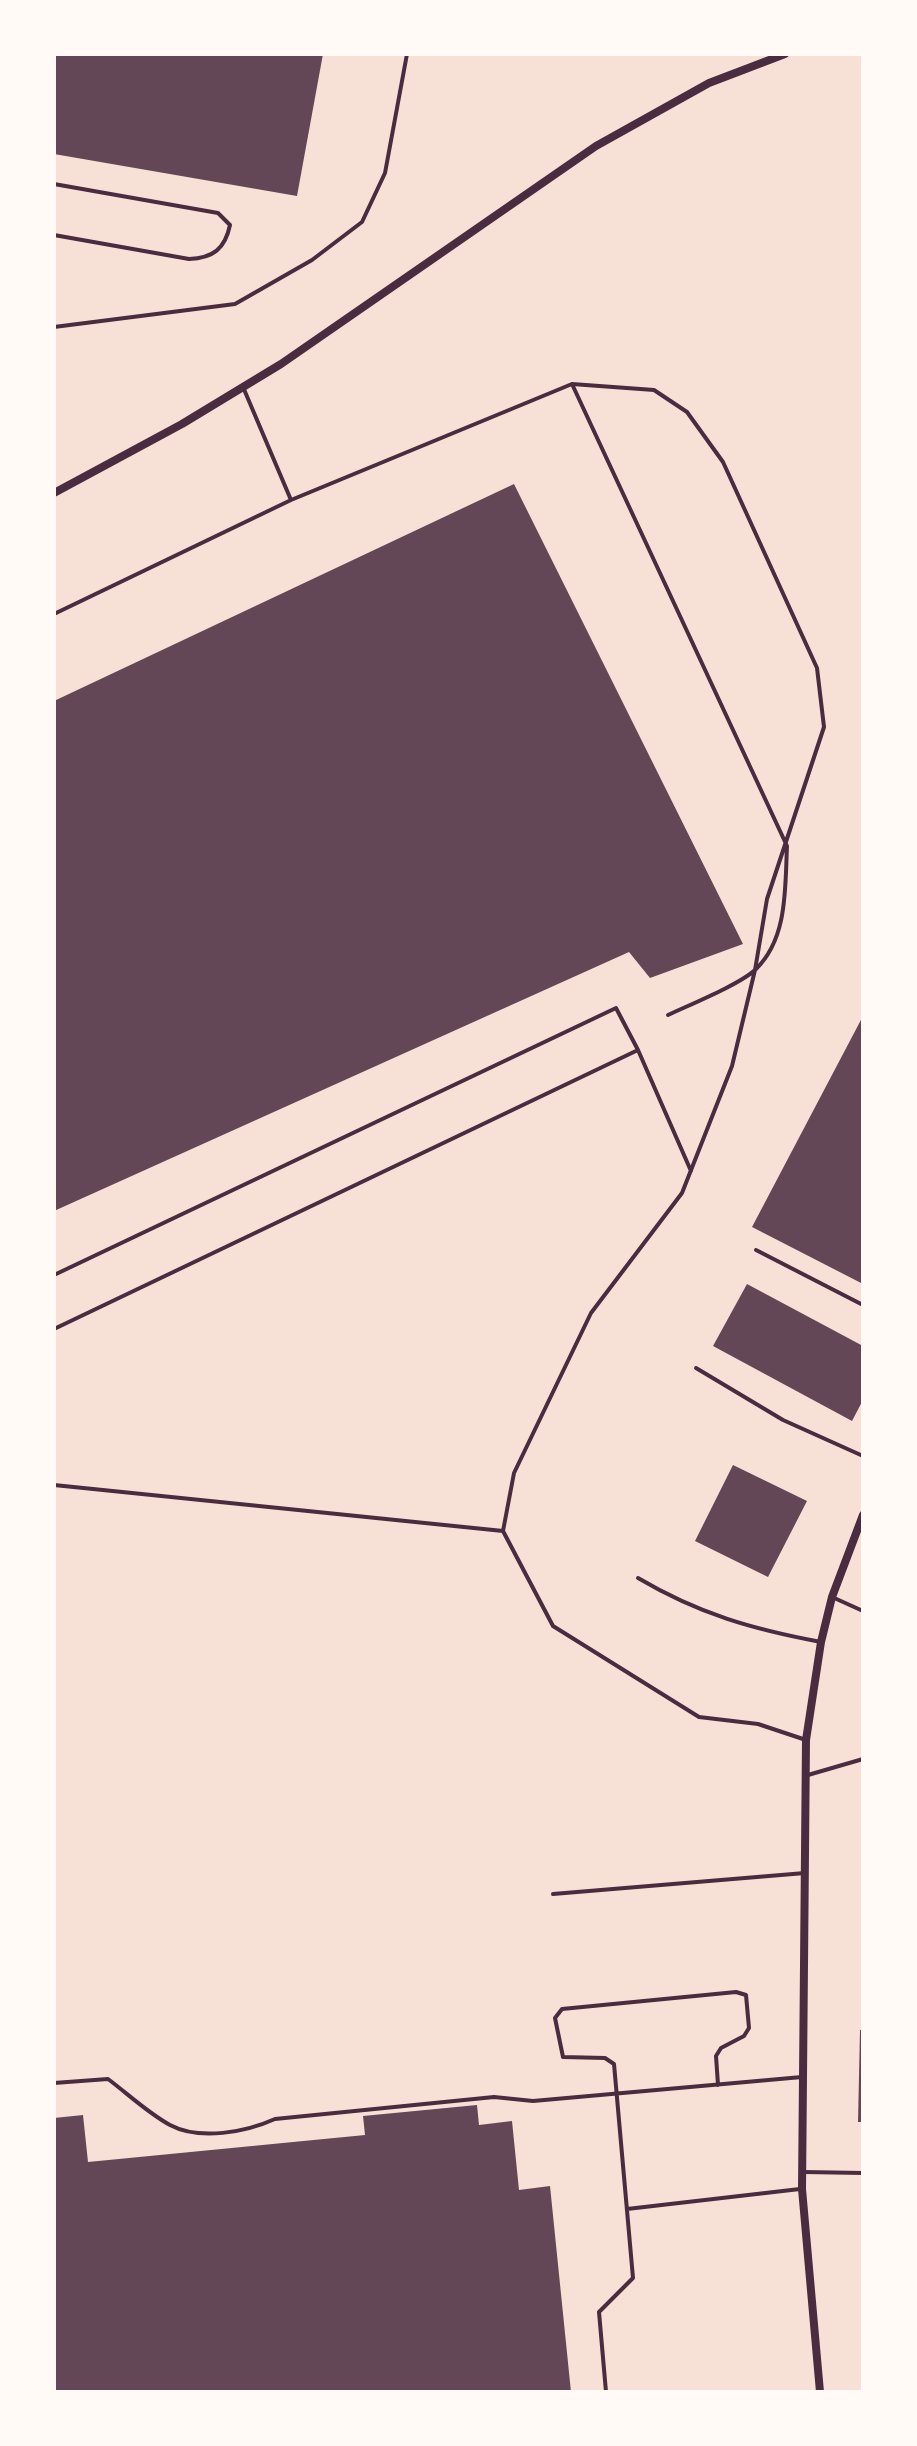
<!DOCTYPE html>
<style>
body{margin:0}
#map{position:relative;width:917px;height:2446px;overflow:hidden;background:#f7e1d7;font-family:Poppins,sans-serif}
canvas{display:block}
.frame{position:absolute;inset:0;border:56px solid #fffaf5;pointer-events:none}
</style>
<div id="map">
<canvas width="917" height="2446"></canvas>
<div class="frame"></div>
</div>
<script>
const c = document.querySelector('canvas').getContext('2d');
c.lineJoin = 'round';
function fill(path, color) {
  c.fillStyle = color;
  c.fill(path, 'evenodd');
}
function trace(path, color, width, dash) {
  c.strokeStyle = color;
  c.lineWidth = width;
  c.lineCap = dash ? 'butt' : 'round';
  c.setLineDash(dash || []);
  c.stroke(path);
}
fill(new Path2D(`
 M54,54H323L297,196L54,154Z
 M514,484L743,944L650,978L629,952L54,1211V701Z
 M863,1016V1284L752,1227Z
 M747,1284L863,1346V1400L852,1421L713,1346Z
 M733,1465L807,1501L768,1577L695,1541Z
 M860,2030H863V2122H858Z
 M477,2105L479,2125L512,2121L519,2190L550,2186L571,2392H54V2118L83,2115L88,2162L365,2135L363,2116Z`), '#644757');
trace(new Path2D(`
 M54,184L218,213L230,225C225,249 213,258 189,259L54,235
 M54,327L235,304L312,260L362,222L385,173L407,54
 M291,500L572,384L787,846C785,887 788,938 756,969C741,984 689,1005 668,1015
 M54,614L291,500L243,387
 M756,1250L863,1305
 M54,1275L616,1008L638,1050
 M54,1329L638,1050L691,1171
 M696,1368L783,1420L863,1456
 M54,1485L503,1531L553,1626L699,1717L758,1724L806,1740
 M503,1531L514,1473L591,1313L682,1193L732,1066L755,970L767,899L824,727L817,668L723,462L687,412L654,390L572,384
 M638,1578C699,1614 752,1629 821,1642
 M832,1597L863,1611
 M808,1775L863,1759
 M553,1894L805,1873
 M54,2083L108,2079C128,2094 148,2113 170,2125C200,2141 246,2132 275,2119L494,2097L533,2101L802,2077
 M804,2172L863,2173
 M627,2209L800,2189
 M606,2392L599,2312L633,2278L614,2064L605,2058L563,2057L555,2018L562,2009L736,1992L746,1995L749,2028L744,2036L721,2048L716,2056L718,2085`), '#4a2c40', 4);
trace(new Path2D(`
 M54,493L182,424L281,364L596,146L709,83L785,54
 M820,2392L802,2189L806,1740L821,1642L832,1597L863,1515`), '#4a2c40', 8);
</script>
